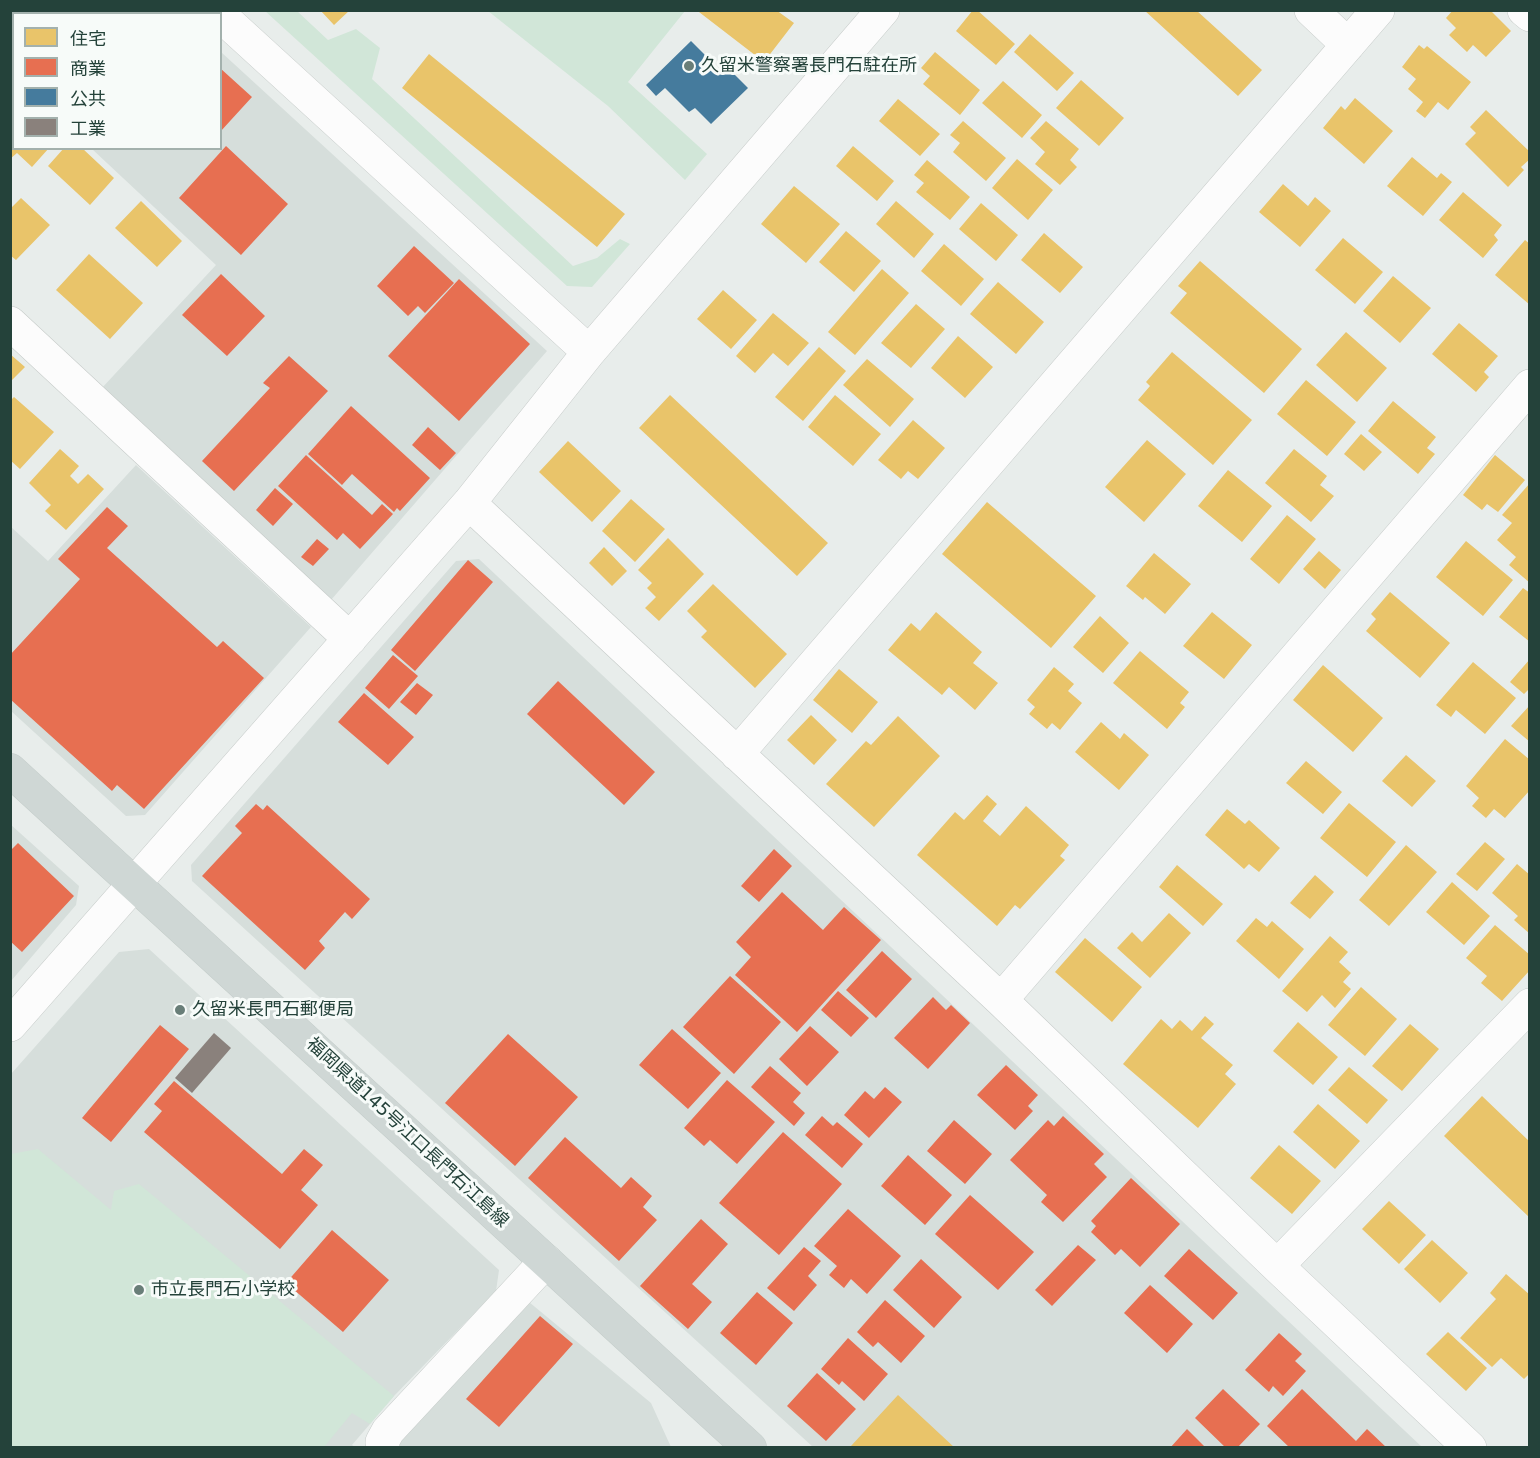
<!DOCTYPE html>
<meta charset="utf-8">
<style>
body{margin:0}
#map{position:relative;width:1540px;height:1458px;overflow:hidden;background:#e8edeb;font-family:"DejaVu Sans","Noto Sans JP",sans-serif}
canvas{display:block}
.frame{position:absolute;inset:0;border:12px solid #24423a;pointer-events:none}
.legend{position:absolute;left:12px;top:12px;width:210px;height:138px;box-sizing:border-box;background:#f7fbf9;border:2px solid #a3b1ad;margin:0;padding:8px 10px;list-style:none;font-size:18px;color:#24423a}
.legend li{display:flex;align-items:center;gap:12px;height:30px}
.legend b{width:30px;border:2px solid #a3b1ad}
</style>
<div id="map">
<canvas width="1540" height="1458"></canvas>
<div class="frame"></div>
<ul class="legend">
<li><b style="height:16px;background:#e9c46a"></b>住宅</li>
<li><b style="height:16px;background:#e76f51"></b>商業</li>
<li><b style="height:16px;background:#457b9d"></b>公共</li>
<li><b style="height:16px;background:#8a817c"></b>工業</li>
</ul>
</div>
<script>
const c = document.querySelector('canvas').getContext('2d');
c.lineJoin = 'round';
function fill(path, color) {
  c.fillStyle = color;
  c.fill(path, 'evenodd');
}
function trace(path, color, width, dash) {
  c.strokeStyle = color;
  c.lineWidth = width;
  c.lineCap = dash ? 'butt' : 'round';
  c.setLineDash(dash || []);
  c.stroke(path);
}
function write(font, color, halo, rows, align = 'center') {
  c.font = font + ' "DejaVu Sans","Noto Sans JP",sans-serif';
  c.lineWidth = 6;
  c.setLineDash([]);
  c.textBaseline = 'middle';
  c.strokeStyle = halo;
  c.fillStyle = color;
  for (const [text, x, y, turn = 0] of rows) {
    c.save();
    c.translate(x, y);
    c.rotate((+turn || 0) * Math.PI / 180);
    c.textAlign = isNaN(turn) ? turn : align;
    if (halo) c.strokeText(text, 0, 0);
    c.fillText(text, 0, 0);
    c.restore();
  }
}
fill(new Path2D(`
 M221,52L547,351L331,600L101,389L216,265L92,149L220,148Z
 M136,465L311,627L145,815L126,816L11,711L10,526L48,561Z
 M479,559L1422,1447H813L192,881L191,865L456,561Z
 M10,824L79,886L76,905L11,981Z
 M149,949L499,1270L496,1291L394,1396L352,1445L355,1447L11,1448V1074L119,952Z
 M529,1302L651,1403L671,1447L401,1448L399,1443Z`), '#d6dedb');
fill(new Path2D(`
 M265,11H297L328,40L356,29L380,48L372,79L573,266L597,258L620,239L630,244L592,287L567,286Z
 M488,11H685L628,82L707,154L685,180L608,106Z
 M38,1149L111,1210L114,1191L139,1184L394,1396L370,1424L352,1413L324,1447H11V1154Z`), '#d1e6d8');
fill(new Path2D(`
 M18,10H57L54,14H21Z
 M77,10H162L159,14H74Z
 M320,10H350L334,25Z
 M700,10H776L794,23L764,62L699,12Z
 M973,10H977L1015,44L996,65L956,31Z
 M1144,10H1196L1262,70L1238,96Z
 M1453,10H1490L1511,31L1486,57L1473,45L1467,52L1449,35L1456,28L1446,18Z
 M1030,34L1074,73L1057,91L1014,52Z
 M1419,45L1424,49L1427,46L1471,82L1448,110L1438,102L1425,118L1416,111L1423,102L1408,89L1416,79L1402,67Z
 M935,52L980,90L960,115L923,84L930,76L921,68Z
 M429,54L625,214L597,247L402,88Z
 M1081,80L1124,118L1099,146L1056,108Z
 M1003,81L1042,115L1022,138L982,103Z
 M10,88L14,90V148H49L32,167L17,153L10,159Z
 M1355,98L1393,131L1364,164L1323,128L1341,106L1345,110Z
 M898,99L940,134L920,156L879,121Z
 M1486,110L1530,152V159L1521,167L1524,170L1508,187L1465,144L1476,133L1470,127Z
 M963,121L1006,158L986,181L953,152L960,143L950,135Z
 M1046,121L1079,149L1070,160L1077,167L1060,185L1035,164L1045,152L1030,138Z
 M853,146L894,181L877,201L836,166Z
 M64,148H82L114,178L90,205L48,166Z
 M1412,157L1437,178L1441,173L1452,182L1423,216L1387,186Z
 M1017,159L1053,190L1028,220L992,188Z
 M927,160L970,197L950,220L916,192L924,183L914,175Z
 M1283,184L1308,206L1315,197L1331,211L1300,247L1259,212Z
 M794,186L840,224L806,263L761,224Z
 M1463,192L1502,225L1494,235L1498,240L1483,258L1439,220Z
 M21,198L50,225L16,260L10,255V209Z
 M141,201L182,241L157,267L115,228Z
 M896,201L934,234L914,258L876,224Z
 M981,203L1018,235L996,261L959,229Z
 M846,231L881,261L854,292L819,262Z
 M1044,233L1083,267L1060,293L1021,260Z
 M1343,238L1383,272L1355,304L1315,270Z
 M1525,240L1530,244V305L1495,275Z
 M944,244L984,279L961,306L921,271Z
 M89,254L143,303L110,339L56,290Z
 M1200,261L1302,349L1264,393L1170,313L1187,293L1178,286Z
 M882,269L909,293L855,355L828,332Z
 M1393,276L1431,308L1400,343L1363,311Z
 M998,282L1044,322L1016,354L970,314Z
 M723,290L757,320L731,349L697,319Z
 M916,304L945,329L911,368L881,343Z
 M773,313L809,343L788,366L773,353L755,373L736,356Z
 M1459,323L1498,356L1484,372L1489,377L1476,392L1432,354Z
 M1346,332L1387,368L1357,402L1316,365Z
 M958,336L993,367L965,398L931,368Z
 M819,347L846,371L803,421L775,397Z
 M1172,352L1252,420L1213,465L1138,400L1150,386L1146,382Z
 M10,354L25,367L10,382Z
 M867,359L914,399L890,427L843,385Z
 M1306,380L1356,422L1327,456L1277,414Z
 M670,395L828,543L797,576L639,428Z
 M835,395L881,434L853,466L808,427Z
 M14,397L54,432L20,469L10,460V401Z
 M1393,401L1436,437L1427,448L1435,454L1418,474L1368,431Z
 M913,420L945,448L918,479L908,471L901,479L878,460Z
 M1361,434L1382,452L1364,471L1344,454Z
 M1147,440L1186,474L1144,522L1105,487Z
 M568,441L621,491L592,522L539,472Z
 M60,449L79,466L70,476L78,484L88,474L104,489L66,530L45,511L51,505L29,483Z
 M1294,449L1327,476L1320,485L1334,496L1311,522L1265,483Z
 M1495,455L1525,480L1498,512L1487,504L1482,510L1463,495Z
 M1228,470L1272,506L1242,542L1198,506Z
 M1530,483V583L1509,565L1516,557L1497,540L1512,523L1502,515Z
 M631,499L665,529L635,562L602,531Z
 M987,502L1096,596L1051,648L942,554Z
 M1287,515L1316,539L1279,584L1250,559Z
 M668,538L704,574L659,621L645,608L656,597L647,588L652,583L638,570Z
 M1466,541L1513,580L1483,616L1436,577Z
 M604,547L627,571L612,586L589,563Z
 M1319,551L1341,570L1325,589L1303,569Z
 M1154,553L1191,584L1165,614L1145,597L1143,600L1126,586Z
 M713,584L787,654L755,688L701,637L707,631L687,611Z
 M1523,588L1530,593V642L1499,617Z
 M1390,592L1450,643L1420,678L1366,631L1376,619L1371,614Z
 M936,612L982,652L973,663L998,683L975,710L949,687L942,695L888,650L911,623L920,631Z
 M1212,612L1252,645L1224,679L1183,646Z
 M1100,616L1129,643L1103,673L1073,647Z
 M1140,651L1189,692L1180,703L1185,707L1167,729L1113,683Z
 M1530,659V688L1524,694L1510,682Z
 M1473,662L1516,698L1485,734L1456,710L1451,717L1436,705Z
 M1323,665L1383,718L1353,752L1293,700Z
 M1054,667L1074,684L1068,691L1082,703L1060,730L1052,723L1047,729L1029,714L1035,707L1027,700Z
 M839,669L878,702L852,733L813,700Z
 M1530,705V742L1511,726Z
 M811,715L837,740L814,765L787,740Z
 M898,716L940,756L874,827L826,784L866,741L871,745Z
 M1101,722L1120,739L1124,733L1149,755L1119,790L1075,752Z
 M1505,739L1530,760V790L1505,818L1494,809L1486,818L1472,806L1479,798L1466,786Z
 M1406,755L1436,781L1412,807L1382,781Z
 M1306,761L1342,792L1323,814L1286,783Z
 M987,795L997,804L983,821L1000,836L1026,806L1069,845L1060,856L1065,860L1020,909L1015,905L997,926L917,855L955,812L964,820Z
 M1349,803L1396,842L1367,877L1320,838Z
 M1227,809L1245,824L1249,820L1280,848L1259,872L1249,864L1244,869L1205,835Z
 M1485,842L1505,859L1477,891L1456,874Z
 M1406,845L1437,872L1389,926L1359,900Z
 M1517,864L1530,875V934L1514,920L1518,916L1492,893Z
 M1177,865L1223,904L1203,926L1159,887Z
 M1315,875L1334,892L1310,919L1290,903Z
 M1452,882L1490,916L1464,945L1426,912Z
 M1169,913L1191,933L1150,978L1117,948L1132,932L1142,942Z
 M1256,918L1267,927L1272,921L1304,949L1279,979L1236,941Z
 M1495,925L1530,955V970L1502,1001L1481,983L1487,976L1466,958Z
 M1330,936L1348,952L1339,962L1351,973L1343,982L1351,989L1335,1008L1322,995L1307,1012L1282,991Z
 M1085,938L1142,987L1112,1022L1055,972Z
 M1361,987L1397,1019L1365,1056L1328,1025Z
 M1205,1016L1214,1024L1201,1038L1233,1065L1225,1074L1236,1084L1198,1128L1123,1064L1161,1019L1172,1029L1180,1020L1192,1031Z
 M1298,1022L1338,1057L1313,1085L1273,1051Z
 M1410,1024L1439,1049L1402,1091L1372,1066Z
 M1349,1067L1388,1100L1367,1124L1328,1090Z
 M1482,1096L1530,1142V1218L1444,1136Z
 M1318,1104L1360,1141L1335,1169L1293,1132Z
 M1279,1145L1321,1181L1292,1214L1250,1178Z
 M1389,1201L1426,1235L1399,1264L1362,1229Z
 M1432,1240L1468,1273L1440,1303L1404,1269Z
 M1506,1274L1530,1295V1373L1524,1379L1501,1358L1492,1367L1460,1338L1496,1299L1490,1293Z
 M1448,1332L1487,1368L1466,1391L1426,1354Z
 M898,1395L955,1448L851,1446Z`), '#e9c46a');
fill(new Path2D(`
 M220,68L252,97L220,132Z
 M226,146L288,204L241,255L179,198Z
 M414,246L454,283L425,313L418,306L408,316L377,286Z
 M221,274L265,316L227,356L182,315Z
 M459,279L530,344L459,421L388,356Z
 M289,356L328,391L234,491L202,461L270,388L263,383Z
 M351,406L430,478L400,511L397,508L394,512L352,474L342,485L308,454Z
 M428,427L456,453L440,470L412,445Z
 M306,455L372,515L382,504L393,514L360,549L343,533L337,540L278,486Z
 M275,488L293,504L273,526L256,510Z
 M107,507L128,526L107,548L217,647L223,641L264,678L144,809L117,785L112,791L10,699V655L80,579L58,559Z
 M317,539L329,549L313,566L301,557Z
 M468,560L493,582L415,671L391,650Z
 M393,655L418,676L389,709L365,688Z
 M558,681L655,772L624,805L527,714Z
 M417,683L433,695L416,715L400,702Z
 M364,693L414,737L388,765L338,722Z
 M256,804L263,810L267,805L370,899L352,919L345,912L319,941L325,948L305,970L202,876L242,833L235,826Z
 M18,843L74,896L22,952L10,941V851Z
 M774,849L792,866L759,902L741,886Z
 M782,892L823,930L844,907L881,940L797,1032L735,975L751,957L736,942Z
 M882,951L912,979L876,1018L846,990Z
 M730,976L781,1022L734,1074L683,1027Z
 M838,991L869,1018L851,1037L821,1010Z
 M933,997L946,1010L951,1005L970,1023L928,1069L894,1038Z
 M160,1025L189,1049L111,1142L82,1118Z
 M810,1026L839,1052L807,1086L779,1059Z
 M672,1029L721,1073L688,1109L639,1065Z
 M508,1034L578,1097L515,1166L445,1103Z
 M1006,1065L1038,1095L1028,1106L1033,1111L1015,1130L977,1095Z
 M770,1066L801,1093L793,1102L805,1113L794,1126L751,1087Z
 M727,1080L775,1122L737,1164L710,1140L704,1146L684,1128Z
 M174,1081L282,1174L304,1149L323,1165L301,1190L318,1205L280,1249L144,1132L162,1111L154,1104Z
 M885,1087L902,1102L869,1138L844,1115L865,1091L874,1099Z
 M822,1116L833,1126L837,1122L863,1144L842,1168L805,1135Z
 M1063,1116L1104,1154L1094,1164L1107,1177L1063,1222L1041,1202L1047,1195L1010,1160L1048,1120L1054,1126Z
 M954,1120L992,1154L965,1184L927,1151Z
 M783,1132L842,1184L779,1255L719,1203Z
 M565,1137L621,1188L631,1177L652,1196L643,1207L657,1220L619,1261L528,1178Z
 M908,1155L952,1195L925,1225L881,1186Z
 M1131,1178L1180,1224L1140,1267L1121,1249L1115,1255L1091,1232L1096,1226L1091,1221Z
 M970,1195L1034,1252L998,1290L935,1234Z
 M848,1209L901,1256L867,1294L851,1279L844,1288L829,1275L837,1266L814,1246Z
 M701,1219L728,1244L692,1284L712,1302L688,1329L640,1286Z
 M332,1230L389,1280L343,1332L286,1283Z
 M1078,1245L1096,1260L1052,1306L1035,1290Z
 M804,1247L821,1261L808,1276L817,1285L794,1311L767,1288Z
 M1189,1249L1238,1293L1213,1320L1164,1276Z
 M921,1259L962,1297L934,1328L893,1290Z
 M1150,1285L1193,1324L1167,1353L1124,1313Z
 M757,1292L793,1323L756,1365L720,1333Z
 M885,1300L925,1336L901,1363L878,1342L873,1347L857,1332Z
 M540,1316L573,1344L499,1427L466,1399Z
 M1279,1333L1302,1354L1295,1361L1306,1371L1283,1396L1273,1386L1269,1392L1245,1370Z
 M848,1338L888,1374L864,1401L842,1381L839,1385L821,1369Z
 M817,1373L856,1409L826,1441L787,1406Z
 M1223,1389L1260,1424L1237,1448H1226L1195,1418Z
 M1302,1389L1356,1441L1367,1429L1387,1448H1290L1267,1426Z
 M1187,1429L1206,1448H1170Z`), '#e76f51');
fill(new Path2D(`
 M691,41L712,62L709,65L717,74L726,66L748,88L711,124L695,108L689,112L665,88L656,96L646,85Z`), '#457b9d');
fill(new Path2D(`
 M214,1033L231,1048L192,1093L175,1078Z`), '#8a817c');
const minor = new Path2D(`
 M1311,10L1348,45
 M1524,10L1530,15
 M220,15L589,352
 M10,323L350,639
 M469,503L1001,1000L1277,1266L1470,1448
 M737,754L1378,10
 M1001,1000L1530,386
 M10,1025L469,503L589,352L883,10
 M1277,1266L1530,1005
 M383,1448L382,1442L388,1431L546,1261`);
const major = new Path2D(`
 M10,770L750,1448`);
trace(minor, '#c5cac8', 34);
trace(major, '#c3ccc9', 34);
trace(minor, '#fcfcfc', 33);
trace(major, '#cfd7d5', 33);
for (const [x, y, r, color] of [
 [689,66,6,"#697e78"],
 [180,1010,6,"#697e78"],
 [139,1290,6,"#697e78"]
]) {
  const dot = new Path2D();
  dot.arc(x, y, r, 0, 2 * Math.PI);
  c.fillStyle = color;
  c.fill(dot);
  trace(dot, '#f7fbf9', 2);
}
write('18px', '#24423a', '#f7fbf9', [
 ["久留米警察署長門石駐在所",701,66],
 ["久留米長門石郵便局",192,1010],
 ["市立長門石小学校",151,1290]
], 'left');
write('18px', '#24423a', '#f7fbf9', [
 ["福岡県道145号江口長門石江島線",407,1133,43]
]);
</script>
